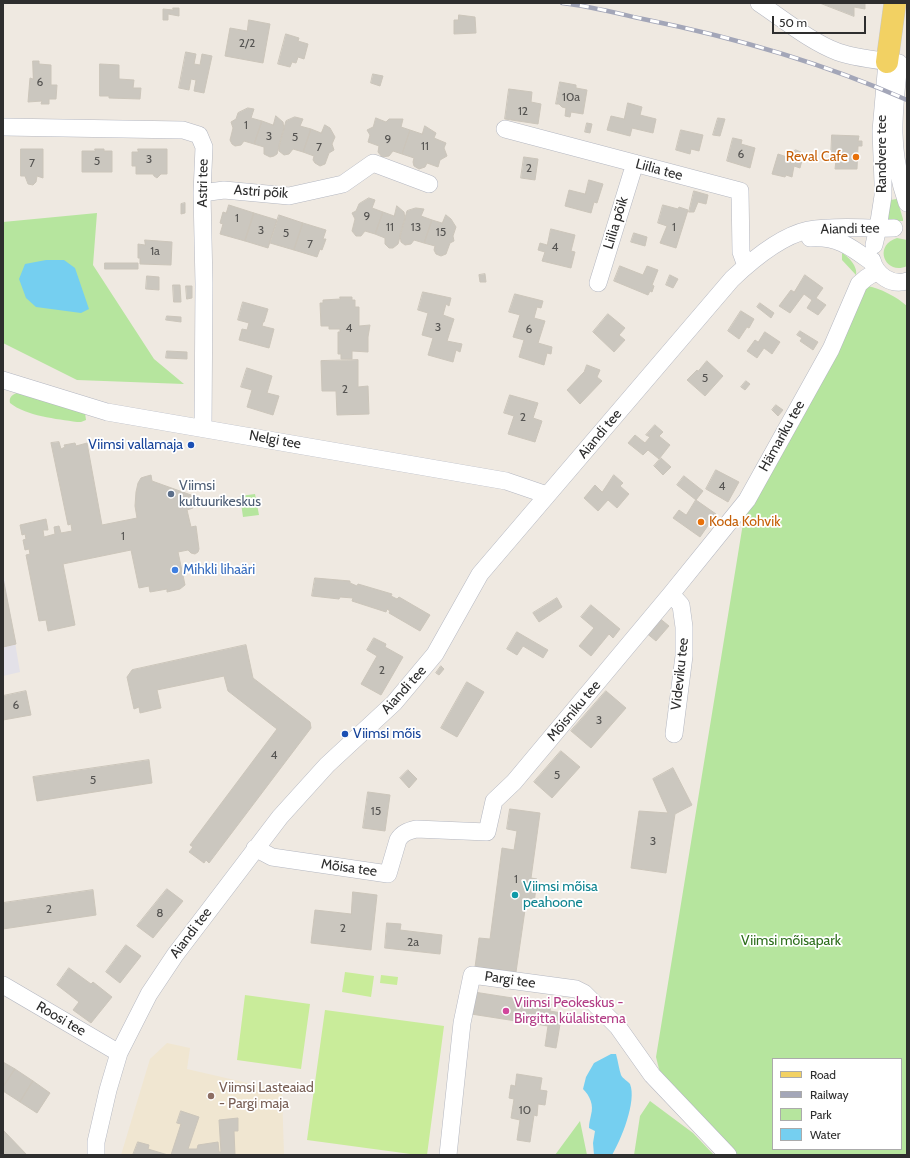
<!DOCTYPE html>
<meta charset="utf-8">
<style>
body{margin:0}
#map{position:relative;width:910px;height:1158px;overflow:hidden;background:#efe9e1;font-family:Cabin,sans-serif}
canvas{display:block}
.frame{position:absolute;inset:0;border:4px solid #2e2e2e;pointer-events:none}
.legend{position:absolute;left:772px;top:1058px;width:130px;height:92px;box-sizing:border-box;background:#fff;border:1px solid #ababab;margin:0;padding:5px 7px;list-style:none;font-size:12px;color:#2e2e2e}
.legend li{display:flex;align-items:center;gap:8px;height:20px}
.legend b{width:20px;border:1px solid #ababab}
.scale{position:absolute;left:772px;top:16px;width:94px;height:18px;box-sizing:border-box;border:2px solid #2e2e2e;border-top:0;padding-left:5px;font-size:12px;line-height:14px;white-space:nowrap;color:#2e2e2e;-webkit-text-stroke:3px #fff;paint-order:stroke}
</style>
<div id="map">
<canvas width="910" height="1158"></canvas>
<div class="frame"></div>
<ul class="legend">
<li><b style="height:5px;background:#f2d163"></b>Road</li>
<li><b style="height:5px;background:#a3a6b8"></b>Railway</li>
<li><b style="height:11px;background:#b6e59e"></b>Park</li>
<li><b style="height:11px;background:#75cff0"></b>Water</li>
</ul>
<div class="scale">50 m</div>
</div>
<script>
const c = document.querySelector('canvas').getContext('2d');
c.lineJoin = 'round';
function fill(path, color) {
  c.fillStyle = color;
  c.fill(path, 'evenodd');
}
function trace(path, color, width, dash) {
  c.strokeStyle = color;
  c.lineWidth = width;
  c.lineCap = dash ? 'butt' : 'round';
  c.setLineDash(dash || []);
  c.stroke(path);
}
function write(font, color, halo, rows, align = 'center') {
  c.font = font + ' Cabin,sans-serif';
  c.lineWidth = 3.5;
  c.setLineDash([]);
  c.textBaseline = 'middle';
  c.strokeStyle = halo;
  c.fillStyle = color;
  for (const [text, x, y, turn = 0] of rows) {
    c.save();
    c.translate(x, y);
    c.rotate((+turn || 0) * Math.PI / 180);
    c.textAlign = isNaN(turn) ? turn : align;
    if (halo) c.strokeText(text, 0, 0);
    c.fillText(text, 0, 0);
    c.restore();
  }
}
fill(new Path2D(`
 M3,571L20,672L3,676Z`), '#e3e1e8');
fill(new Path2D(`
 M167,1043L190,1048L187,1069L282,1091L284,1155H121L150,1059Z`), '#f0e6d1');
fill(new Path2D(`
 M897,199L903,219V221H888L890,200Z
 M97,213L93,265L154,359L184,384L77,380L3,343V222Z
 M897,238L907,240V266C886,276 872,246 897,238Z
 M842,253C849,257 858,267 856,275L842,260Z
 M867,286C880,288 897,297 907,306V1155H735L661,1077L656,1057L745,511ZM773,1059H901V1149H773Z
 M17,393L85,413L86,420L81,422H77C57,419 26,416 10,403C9,398 11,395 17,393Z
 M255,494L259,515L243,517L240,496Z
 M650,1101L693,1133L714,1155H634L640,1116Z
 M580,1121L587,1155H555Z`), '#b6e59e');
fill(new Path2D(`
 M345,972L374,976L371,997L342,992Z
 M381,975L398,977L397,985L380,983Z
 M245,995L310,1004L301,1069L237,1060Z
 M325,1010L444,1026L427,1155H418L307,1140Z`), '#c9ec9a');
fill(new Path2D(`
 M46,260H64L75,268L89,309L81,313L36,307L26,298L19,279L25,264Z
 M611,1054H616C618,1061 619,1069 621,1075C623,1079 628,1081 630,1084C637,1101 621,1140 612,1155H594L593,1143L595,1131L589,1128C589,1123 590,1120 591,1115C594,1105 590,1096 583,1089L586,1077L594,1063Z`), '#75cff0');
const building = new Path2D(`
 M820,3H865V9L854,7V16Z
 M173,8H179V16L168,14V20H163V9L173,10Z
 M459,15L475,17L476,33L454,34V20H458Z
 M249,20L270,24L263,63L225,56L230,28L247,31Z
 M286,34L299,38L298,41L308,44L304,59L298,57L296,63L292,62L290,67L278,64Z
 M186,52L196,54L194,64L200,65L202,54L212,56L204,93L194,91L196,80L191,79L189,90L179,88Z
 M33,61H39V64L51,65V85H57L56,99H49V104H41L42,101L28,102L30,78L33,79Z
 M100,64L119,65V79L134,80L133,88H141L140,99L109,98V96H100Z
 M373,74L383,76L380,86L371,83Z
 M560,82L576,85V88L587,90L583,114L571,112L570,117L565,116L566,108L562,107L559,104H556Z
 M509,89L532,92L531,102L541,104L538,124L505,119Z
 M628,103L642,107L640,115L656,119L653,133L632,128L630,136L607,130L611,116L624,119Z
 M248,108L254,109L251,118L262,121L254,144L244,141L241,145L235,146L232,144L230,140L233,128L231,122L236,119L238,113Z
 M276,116L283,122L284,129L277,154L274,156L270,157L264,154V147L254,144L262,121L273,125Z
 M295,117L303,119L300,126L311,129L303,152L293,149L289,154L284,155L279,151V145L286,121Z
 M376,118L386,122L389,119H403L401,127L410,130L402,154L393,151L389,156L382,157L378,152L379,146L368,142L370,135L367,130L373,127Z
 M718,118L725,119L720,136L713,135Z
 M587,123L592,124L590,133L585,132Z
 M325,125L330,128L335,137L332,144L334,150L329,153L325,164L320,166L315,163L313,160L314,156L303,152L311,129L321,133Z
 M425,126L436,133L434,138L446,143L444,148L447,156L440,160L438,167L427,163L425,167L419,169L414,166L413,162L414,158L402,154L410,130L422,134Z
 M681,130L703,135L699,151L691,149L690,154L676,150Z
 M832,135L859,136L858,141H862V146H858L857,169H835L836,160H831Z
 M733,138L742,140L741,144L755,148L750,168L727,161Z
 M21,149H43V178L37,176L36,182L33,185L28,184L25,176H21Z
 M95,149H104V151H112V172H82V151H95Z
 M138,149H167V174H161L157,178L154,176L153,174H136V166H132V152H138Z
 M796,150L801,152L803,156L800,168L794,166L792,177L786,175L785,177L772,174L778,154L790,158L792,152Z
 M524,157L538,159L535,180L521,178Z
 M589,180L603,184L597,203L594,202L591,213L565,206L569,190L585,194Z
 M694,191L708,195L706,204L698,202L694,212H689Z
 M369,198L375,200L372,208L383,212L375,234L365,231L361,236H356L352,231L355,219L352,213L356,211L359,204Z
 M185,203V213L181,214V204Z
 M229,205L254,213L245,241L220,234L223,224L220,223L223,212L226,213Z
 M663,205L678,209L679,207L688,210L676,248L660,243L667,226L658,223Z
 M397,206L404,212L405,219L398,244L393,248H389L385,244V238L375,234L383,212L394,216Z
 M416,208L424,209L421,216L432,220L424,243L414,240L411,244L405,245L401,242L400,235L407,211Z
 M254,213L277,220L268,248L245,241Z
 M279,215L303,223L294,250L270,243Z
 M446,215L451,219L456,227L453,236L454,241L450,243L446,254L441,256L436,254L434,250L435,246L424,243L432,220L442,223Z
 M303,223L326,230L323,239H326L322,250L320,249L317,257L294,250Z
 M551,229L575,235L571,251L575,252L571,268L542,261L545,252L538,250L540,243L547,245Z
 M634,233L647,237L645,246L631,242Z
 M145,240L172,242L171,265L140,264V258H138V244L145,245Z
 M105,263H138V269H105Z
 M620,266L643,275L647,266L658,270L652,285L654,286L652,292L650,291L648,295L614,281Z
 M485,274L486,282H480L479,275Z
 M670,275L678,279L673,288L666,285Z
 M805,275L823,288L816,298L826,305L818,315L807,308L812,300L804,294L790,313L779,306L791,290L794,292Z
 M147,276L159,277V290L146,289Z
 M173,285H180L181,302H174Z
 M186,286H192V298L187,299Z
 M423,292L451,298L449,306L446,304L443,315L454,319L447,341L462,344L460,352L456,350L453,362L428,355L433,338L422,335L428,313L418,310Z
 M515,294L543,301L541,308L537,307L534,318L545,321L538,343L552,347L551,354L547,353L544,365L519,357L524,340L513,337L520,315L509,312Z
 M340,297H352V300H355V307H359V326L370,325L368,337V352L352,351V359H341V354H338V332H340V329H329V326H321L320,303H323V300L340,299Z
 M243,302L268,309L264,322H263L262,326L274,329L269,348L239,340L242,329L247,330L249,323L238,320Z
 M760,303L774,313L771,318L757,307Z
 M741,311L754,319L749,328L747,327L739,339L728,331Z
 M608,314L625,328L619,335L625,340L614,352L593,332Z
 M167,316L181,317V322L166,320Z
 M800,331L818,342L813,350L800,341L802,338L797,335Z
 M765,332L780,342L772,354L764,348L757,358L747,351L755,340L758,342Z
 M167,351L187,352V359L166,358Z
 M358,360V387L368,386L369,414L337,415L336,391H322L321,361Z
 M707,361L723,376L705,396L687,380L697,370L698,371Z
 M587,365L600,370L597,377L602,381L580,404L567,390L584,372Z
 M247,368L272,376L267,393L279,396L273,415L247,407L252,390L241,387Z
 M746,381L750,384L745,390L741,387Z
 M510,395L538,403L533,418L542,421L535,442L508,434L514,416L504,413Z
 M776,405L783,410L778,416L772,410Z
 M655,425L663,432L659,436L670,445L659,459L648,450L643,455L628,443L635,435L645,443L650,437L646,435Z
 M59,442L61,449L65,447L64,445L75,443L76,446L87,443L102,525L137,518L135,506L136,492L138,483L141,478L144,477L151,475L152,481L191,495L193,508L187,510L191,527L196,526L199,549L198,552L195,554L191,553L188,550L178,552L185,585L180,589L167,592V589L150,592L149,586L139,588L131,550L63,564L75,625L48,631L46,620L39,621L26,555L30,554L29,549L25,550L23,540L26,539L25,534L22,535L20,525L46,519L48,530H43L44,537L55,534L54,527L59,526L61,533L72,531L71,524L68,525L51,443Z
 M661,458L671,467L663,475L654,466Z
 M716,470L739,482L728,502L706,489Z
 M614,475L623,483L620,486L629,494L617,508L608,500L598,511L584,498L595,485L602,492Z
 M684,476L703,491L696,500L677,485Z
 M696,500L716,514L700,537L673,518L679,510L686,515Z
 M3,578L16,644L3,647Z
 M315,578L350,581V583L357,586L358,584L392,594L391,596L397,599L399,597L430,615L420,631L389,613L390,611L387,609L386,612L352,601L353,598L340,597L339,599L312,596Z
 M557,598L562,607L539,622L533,613Z
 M591,605L620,629L613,638L609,634L591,656L579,646L594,628L581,617Z
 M658,617L669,626L656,641L645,632Z
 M517,632L548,650L543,658L523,646L517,655L507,649Z
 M374,638L386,644L385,647L403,657L381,695L361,684L377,656L367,650Z
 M246,645L253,678L310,722L311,728L209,863L206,860L204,863L189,852L193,847L190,845L277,729L228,691L224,676L157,690L161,708L140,713L139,707L134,709L127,677L132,670Z
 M441,666L444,669L439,675L436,673Z
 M467,682L484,692L457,737L441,728Z
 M26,691L31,715L3,720V696Z
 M606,691L626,708L591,748L571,731Z
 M561,751L580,767L552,798L534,782Z
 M149,760L152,783L37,801L33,777Z
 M673,768L692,805L675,814L666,873L631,868L639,811L668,813L653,779Z
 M408,770L417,779L409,788L400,778Z
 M368,792L390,795L385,831L363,828Z
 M510,809L540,813L531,878L537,879L534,904L526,903L516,972L475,967L479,938L490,939L502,848L514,850L517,831L507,829Z
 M167,889L183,901L153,938L137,926Z
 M93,890L96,915L3,929V903Z
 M353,892L377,895L371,950L311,943L315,910L351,914Z
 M387,923L401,924L400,930L442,935L440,954L385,948Z
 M126,945L141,956L120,983L106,972Z
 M69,968L91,984L93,982L112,997L91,1023L73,1010L79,1002L57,985Z
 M474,992L551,1004L550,1011L562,1013L556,1048L545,1046L548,1026L471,1014Z
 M3,1062L15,1069L3,1087Z
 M15,1069L33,1081L20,1102L3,1091V1087Z
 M517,1074L542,1078L540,1090L547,1091L545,1105L538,1104L537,1116L534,1115L530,1142L517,1140L520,1120L511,1118L514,1099L509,1098L511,1085L515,1086Z
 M33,1081L50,1093L37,1113L20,1102Z
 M181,1111L199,1117L188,1149H197L198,1145L218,1142L219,1152H221L219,1120L238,1118V1131H234L235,1155H171L181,1124L177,1123Z
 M4,1131L27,1155H3V1132Z
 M138,1142L149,1145L148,1149L168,1155H133Z`);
fill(building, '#cbc7bf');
trace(building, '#cbc5ba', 1);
const minor = new Path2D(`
 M759,3C783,19 811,42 838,52C855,58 882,61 899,63C893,116 889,151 907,203
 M3,127L183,130L199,135L204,147L202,193L204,284L203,428
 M505,129L740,191L741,252L746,266
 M202,193L224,190L289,196L343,184L373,163L429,184
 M810,238C838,236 851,247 873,263
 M874,245L878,228L883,196V183L881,131L887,62
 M872,260C876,275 891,286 907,281
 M598,283L635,163
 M3,380L107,412L506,481L547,495
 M671,594L681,605L684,627V656L674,734
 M255,848L272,857L388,874L398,840C402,833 408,831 416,829L487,832L494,801L514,782L671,594L747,500L831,349L859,284L866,278L877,271
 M3,985L119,1053
 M96,1155V1142L108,1090L119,1053L149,994L175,955L280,817L327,765L394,703L435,654L480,574L732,279C752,260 781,236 808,230C836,225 865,229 894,228
 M448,1155L462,1023L472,975L576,989L584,993L618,1027L652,1075L728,1155`);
const major = new Path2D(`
 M887,62L895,3`);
trace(minor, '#b4b7c1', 18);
trace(major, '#c9c9c9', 23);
trace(minor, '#fff', 17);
trace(major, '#f2d163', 22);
const rail = new Path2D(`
 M562,3C589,6 616,13 643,19C733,37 823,63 907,100`);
trace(rail, '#a3a6b8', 4.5);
trace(rail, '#fff', 3, [9]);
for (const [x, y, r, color] of [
 [856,157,4,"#e8710a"],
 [191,445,4,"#1a4fb4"],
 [171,494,4,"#5c6f8a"],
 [701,522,4,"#e8710a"],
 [175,570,4,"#3f7fe0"],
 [345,734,4,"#1a4fb4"],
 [515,895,4,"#0f9aa8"],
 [506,1011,4,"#d1479c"],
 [211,1096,4,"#8d6e63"]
]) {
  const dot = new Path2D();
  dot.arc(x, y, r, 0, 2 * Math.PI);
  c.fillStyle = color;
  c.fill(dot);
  trace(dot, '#fff', 1.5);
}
write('12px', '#555452', null, [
 ["2/2",247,43],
 ["6",40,82],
 ["10a",571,97],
 ["12",523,111],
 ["1",246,125],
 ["3",269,136],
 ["5",295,137],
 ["9",388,139],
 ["11",425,146],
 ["7",319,147],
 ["6",741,154],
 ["3",149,159],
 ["5",97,161],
 ["7",32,163],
 ["2",529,168],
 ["9",367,216],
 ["1",237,218],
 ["11",390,227],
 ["13",416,227],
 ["1",674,227],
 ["3",261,230],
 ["15",441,232],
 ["5",286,233],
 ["7",310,244],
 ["4",555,247],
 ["1a",155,251],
 ["3",438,327],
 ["4",349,328],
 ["6",529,329],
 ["5",705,378],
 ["2",345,389],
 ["2",523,417],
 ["4",722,486],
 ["1",123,536],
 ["2",382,670],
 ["6",16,705],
 ["3",599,720],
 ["4",274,755],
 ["5",557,775],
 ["5",93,780],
 ["15",376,811],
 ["3",653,841],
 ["1",516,879],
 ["2",49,909],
 ["8",160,913],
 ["2",343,928],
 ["2a",413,942],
 ["10",525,1110]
]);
write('14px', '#2e2e2e', '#fff', [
 ["Randvere tee",882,154,-90],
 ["Liilia tee",659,170,15],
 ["Astri tee",203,183,-89],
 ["Astri põik",261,192,4],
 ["Liilia põik",616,223,-73],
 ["Aiandi tee",850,229,-1],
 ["Aiandi tee",600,434,-50],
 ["Hämariku tee",782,436,-61],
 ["Nelgi tee",275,440,10],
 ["Videviku tee",680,674,-84],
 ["Aiandi tee",404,690,-48],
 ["Mõisniku tee",574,711,-50],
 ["Mõisa tee",349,868,8],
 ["Aiandi tee",191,933,-53],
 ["Pargi tee",510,980,8],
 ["Roosi tee",61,1019,30]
]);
write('14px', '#c56008', '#fff', [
 ["Reval Cafe",848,157],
 ["Koda Kohvik",709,522,"left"]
], 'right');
write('14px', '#164399', '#fff', [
 ["Viimsi vallamaja",183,445],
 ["Viimsi mõis",353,734,"left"]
], 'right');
write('14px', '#4e5e75', '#fff', [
 ["Viimsi",179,486],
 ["kultuurikeskus",179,502]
], 'left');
write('14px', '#366cbe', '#fff', [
 ["Mihkli lihaäri",183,570]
], 'left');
write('14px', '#0d838f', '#fff', [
 ["Viimsi mõisa",523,887],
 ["peahoone",523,903]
], 'left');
write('14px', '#2c6e1b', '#fff', [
 ["Viimsi mõisapark",791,941]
]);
write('14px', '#b23c85', '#fff', [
 ["Viimsi Peokeskus -",514,1003],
 ["Birgitta külalistema",514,1019]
], 'left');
write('14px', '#785e54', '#fff', [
 ["Viimsi Lasteaiad",219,1088],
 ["- Pargi maja",219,1104]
], 'left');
</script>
